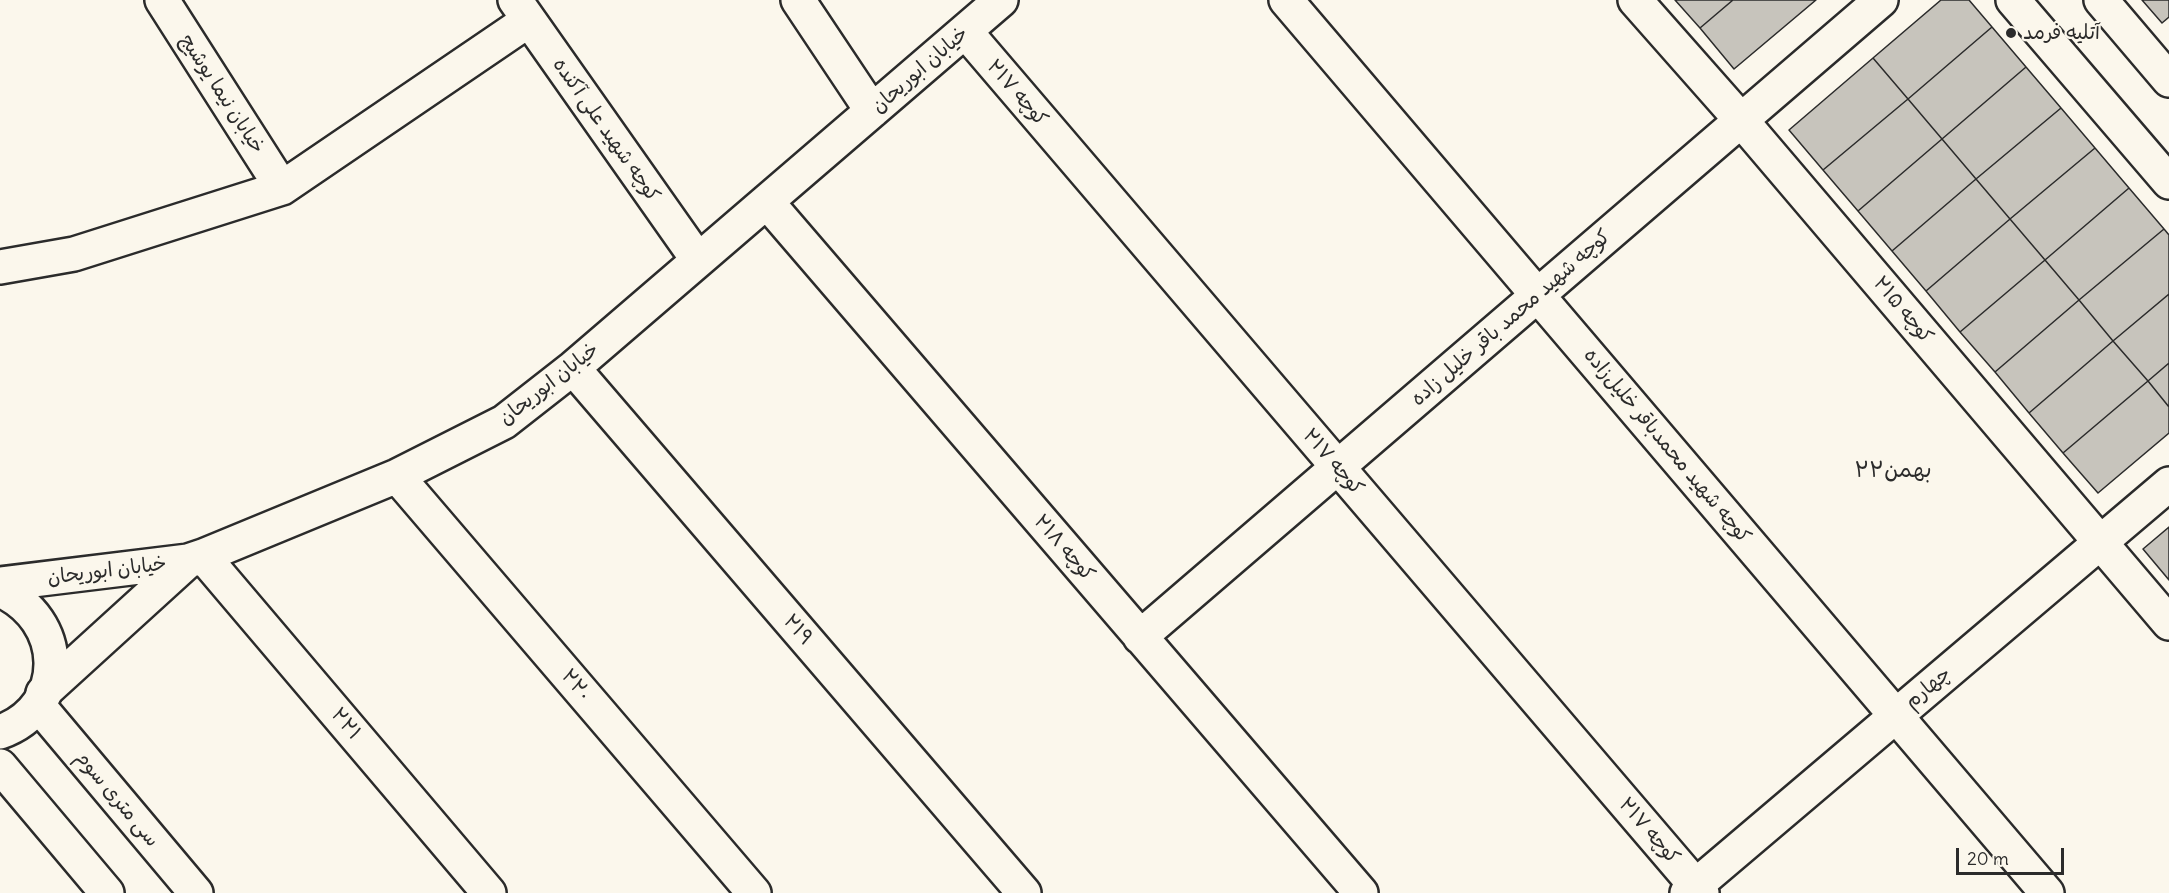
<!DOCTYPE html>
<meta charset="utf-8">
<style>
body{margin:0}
#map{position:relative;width:2169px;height:893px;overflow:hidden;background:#fbf7ec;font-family:Delius,sans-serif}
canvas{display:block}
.scale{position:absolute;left:1956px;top:848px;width:108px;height:27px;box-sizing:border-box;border:3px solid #2b2b2b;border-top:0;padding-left:8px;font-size:18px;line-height:21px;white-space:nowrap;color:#2b2b2b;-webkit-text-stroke:4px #fbf7ec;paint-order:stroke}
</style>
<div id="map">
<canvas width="2169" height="893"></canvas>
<div class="scale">20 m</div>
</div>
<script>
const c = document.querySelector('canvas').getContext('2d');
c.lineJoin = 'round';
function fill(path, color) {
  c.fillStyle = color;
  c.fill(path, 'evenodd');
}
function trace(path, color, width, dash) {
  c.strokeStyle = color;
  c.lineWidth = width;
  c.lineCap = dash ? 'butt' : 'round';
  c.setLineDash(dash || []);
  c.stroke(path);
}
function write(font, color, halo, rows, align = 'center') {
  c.font = font + ' Delius,"Playpen Sans Arabic",sans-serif';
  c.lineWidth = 4.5;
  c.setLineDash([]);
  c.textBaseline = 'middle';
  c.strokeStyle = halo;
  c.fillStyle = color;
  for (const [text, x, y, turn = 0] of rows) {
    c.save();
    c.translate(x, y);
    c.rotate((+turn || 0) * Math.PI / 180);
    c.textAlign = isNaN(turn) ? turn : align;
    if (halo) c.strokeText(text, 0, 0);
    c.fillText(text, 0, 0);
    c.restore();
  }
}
const building = new Path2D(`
 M1675,0H1733L1700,28Z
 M1733,0H1816L1734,69L1700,28Z
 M1941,0H1969L1992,27L1908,99L1873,58Z
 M2142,0H2169V17L2162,23Z
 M1992,27L2026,67L1942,139L1908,99Z
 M1873,58L1908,99L1823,170L1789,130Z
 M2026,67L2061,108L1976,179L1942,139Z
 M1908,99L1942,139L1858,211L1823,170Z
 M2061,108L2095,148L2010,219L1976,179Z
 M1942,139L1976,179L1892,251L1858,211Z
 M2095,148L2129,188L2045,260L2010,219Z
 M1976,179L2010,219L1926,291L1892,251Z
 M2129,188L2164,229L2079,300L2045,260Z
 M2010,219L2045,260L1960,332L1926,291Z
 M2164,229L2169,235V294L2113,341L2079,300Z
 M2045,260L2079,300L1995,372L1960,332Z
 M2169,294V363L2148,381L2113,341Z
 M2079,300L2113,341L2029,413L1995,372Z
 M2113,341L2148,381L2063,453L2029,413Z
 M2169,363V407L2148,381Z
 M2148,381L2169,407V433L2098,493L2063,453Z
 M2169,527V580L2143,549Z`);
fill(building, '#c7c4bc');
trace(building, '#2b2b2b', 1.5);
const minor = new Path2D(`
 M162,0L282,188
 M515,0L698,260
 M798,0L872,111
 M1286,0L2047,893
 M1635,0L1741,120L2169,623
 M965,31L1702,893
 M767,202L1361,893
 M0,267L74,254L282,188L529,20
 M573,368L1024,893
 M397,476L754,893
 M203,556L489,893
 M0,584L188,561L203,556L397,476L504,422L573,368L1001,0
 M1140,637L1881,0
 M43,693L188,561
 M1687,893L2169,484`);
const major = new Path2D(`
 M2013,0L2169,182
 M2101,0L2169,80
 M0,590C66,619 70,707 0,732
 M38,705L196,893
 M0,766L107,893`);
trace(minor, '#2b2b2b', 38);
trace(major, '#2b2b2b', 38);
trace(minor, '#fbf7ec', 33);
trace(major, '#fbf7ec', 33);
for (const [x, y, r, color] of [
 [2011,33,6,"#2b2b2b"]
]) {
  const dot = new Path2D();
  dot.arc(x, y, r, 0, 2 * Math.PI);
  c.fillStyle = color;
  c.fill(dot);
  trace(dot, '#fbf7ec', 2);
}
write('20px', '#2b2b2b', '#fbf7ec', [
 ["آتلیه فرمد",2023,33]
], 'left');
write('20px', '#2b2b2b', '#fbf7ec', [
 ["خیابان ابوریحان",920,70,-41],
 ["کوچه ۲۱۷",1017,93,49],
 ["خیابان نیما یوشیج",222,94,57],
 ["کوچه شهید علی آکنده",606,130,55],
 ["کوچه ۲۱۵",1903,310,50],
 ["کوچه شهید محمد باقر خلیل زاده",1511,318,-41],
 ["خیابان ابوریحان",549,384,-38],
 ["کوچه شهید محمدباقر خلیل‌زاده",1667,446,50],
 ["کوچه ۲۱۷",1333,462,49],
 ["کوچه ۲۱۸",1064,548,49],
 ["خیابان ابوریحان",107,571,-7],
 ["۲۱۹",798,630,49],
 ["۲۲۰",576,685,49],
 ["چهارم",1928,688,-40],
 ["۲۲۱",346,724,50],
 ["سی متری سوم",117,799,50],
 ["کوچه ۲۱۷",1649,831,49]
]);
write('22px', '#2b2b2b', '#fbf7ec', [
 ["۲۲بهمن",1893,471]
]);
</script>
